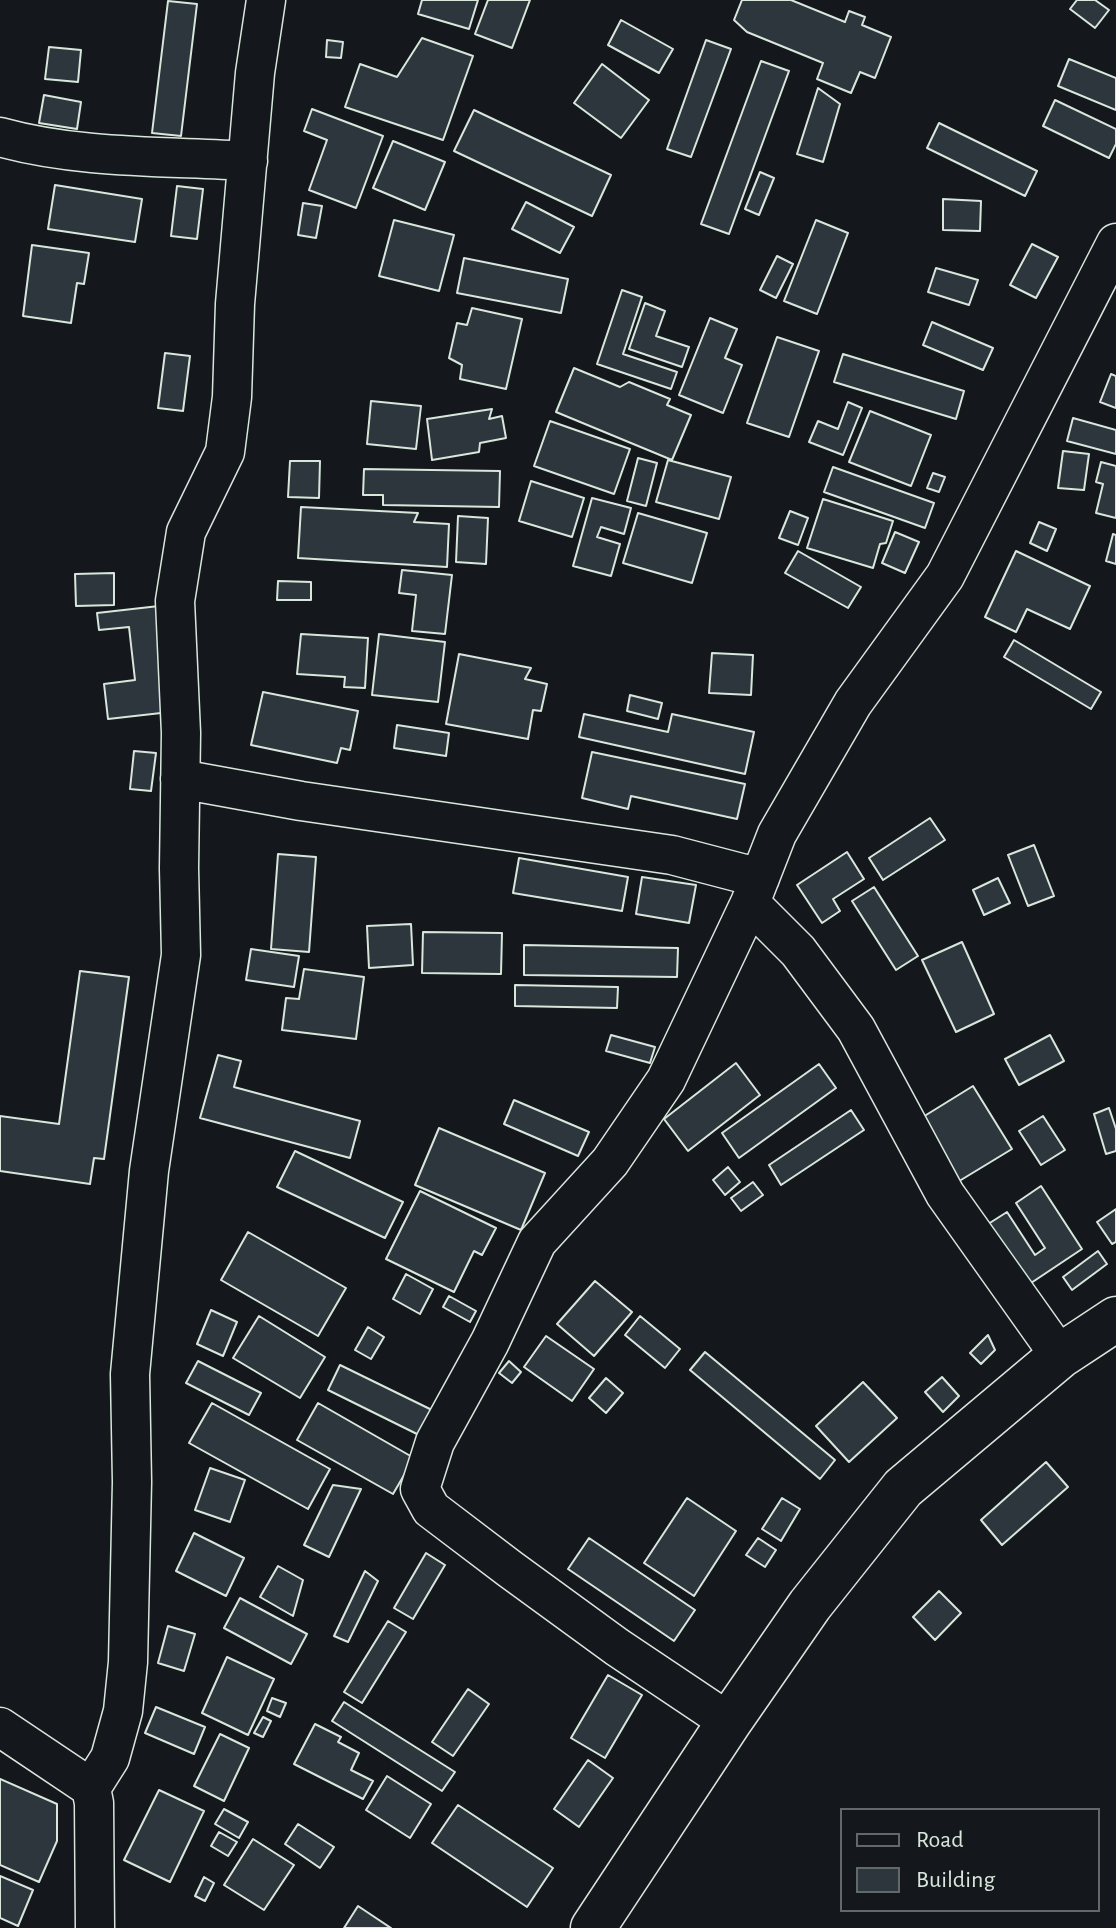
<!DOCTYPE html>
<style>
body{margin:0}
#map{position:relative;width:1116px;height:1928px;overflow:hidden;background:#14181c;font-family:"Alegreya Sans",sans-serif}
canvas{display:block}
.legend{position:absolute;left:840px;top:1808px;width:260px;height:104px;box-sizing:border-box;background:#14181c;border:2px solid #626a69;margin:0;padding:10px 14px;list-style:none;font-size:24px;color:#d8e6dc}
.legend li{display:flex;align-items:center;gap:16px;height:40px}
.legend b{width:40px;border:2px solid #626a69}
</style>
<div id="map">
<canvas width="1116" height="1928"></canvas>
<ul class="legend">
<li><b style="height:10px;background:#14181c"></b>Road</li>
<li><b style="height:22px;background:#2c363c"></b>Building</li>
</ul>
</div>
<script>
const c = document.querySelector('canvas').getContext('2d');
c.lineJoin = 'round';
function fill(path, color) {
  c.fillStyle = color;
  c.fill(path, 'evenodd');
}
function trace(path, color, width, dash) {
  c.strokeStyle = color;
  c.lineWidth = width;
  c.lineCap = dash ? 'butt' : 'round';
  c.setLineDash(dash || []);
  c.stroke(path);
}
const building = new Path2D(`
 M422,0H478L469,29L418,14Z
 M488,0H530L512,48L475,34Z
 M742,0H791L845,22L849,11L865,17L862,25L891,37L875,78L860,72L851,93L817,79L823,63L747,32L734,20Z
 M1077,0H1095L1109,10L1095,28L1070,9Z
 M168,1L197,4L181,136L152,133Z
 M621,20L673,49L659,73L608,45Z
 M422,38L473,56L443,140L345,107L360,64L397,77Z
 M327,40L343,42L341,58L326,57Z
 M706,40L731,49L691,157L667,149Z
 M49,47L81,50L78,82L45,79Z
 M1069,59L1116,78V110L1058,86Z
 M761,61L789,71L729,234L701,224Z
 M602,64L649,100L621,138L574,103Z
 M818,88L840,104L823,162L797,154Z
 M44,95L81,102L77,129L39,123Z
 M1055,100L1116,129V144L1109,158L1043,126Z
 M312,109L383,136L356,208L309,190L327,140L304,131Z
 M474,110L611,175L592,216L454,151Z
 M939,123L1037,171L1025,196L927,148Z
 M393,141L445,162L425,210L373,188Z
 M760,172L774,178L759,215L745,209Z
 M55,185L142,199L135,242L48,229Z
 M177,186L203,189L197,239L171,236Z
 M943,199L981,201L980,231L943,230Z
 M526,202L574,227L560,253L512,229Z
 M303,203L322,206L316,238L298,235Z
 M394,220L454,235L439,291L379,276Z
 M816,220L848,233L817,314L784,301Z
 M1032,244L1058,257L1036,298L1010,285Z
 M32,245L89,253L84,284L77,283L71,323L23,316Z
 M777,256L793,264L776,298L760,290Z
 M464,258L568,279L561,313L457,293Z
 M936,268L978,280L969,305L928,292Z
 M622,290L642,297L623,354L677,372L671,389L597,364Z
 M645,303L665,311L656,336L689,347L682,367L629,349Z
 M472,308L522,319L506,389L460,379L462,365L449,358L457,323L467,325Z
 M710,318L737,329L725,358L742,365L723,413L679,395Z
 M932,322L993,348L983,370L923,345Z
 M777,337L819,351L789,437L747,423Z
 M165,353L190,356L183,411L158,408Z
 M843,354L964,391L956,419L834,382Z
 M574,368L620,387L629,382L670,399L667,405L691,415L672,460L556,412Z
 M1111,374L1116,376V408L1100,402Z
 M371,401L421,406L416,449L367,444Z
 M848,402L862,408L843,455L809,442L818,421L838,429Z
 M492,409L489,419L502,416L506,438L480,443L479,452L432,460L427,419Z
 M870,411L931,435L911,486L849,462Z
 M1073,418L1116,430V454L1067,441Z
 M550,421L630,449L614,494L534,466Z
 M1063,451L1089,454L1084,490L1058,488Z
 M638,458L657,463L646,506L627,501Z
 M668,460L731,477L719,519L656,502Z
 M290,461H320L319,498L288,497Z
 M1101,462L1116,466V518L1096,513L1103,484L1096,482Z
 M833,467L934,503L925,528L824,492Z
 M364,469L500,471L499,507L383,505V495H363Z
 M933,473L945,477L939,492L927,488Z
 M531,481L584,498L572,537L519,521Z
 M592,498L631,508L624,534L601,527L597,537L620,544L611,576L573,566Z
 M823,499L893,521L886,543L880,544L873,568L807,548Z
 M301,507L418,513L414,522L449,524L447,567L298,558Z
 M790,511L808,518L798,545L779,538Z
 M638,513L707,533L692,583L623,563Z
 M458,516L488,518L486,564L456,562Z
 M1039,522L1056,529L1047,551L1030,543Z
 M895,532L919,542L905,573L882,563Z
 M1113,534L1116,535V564L1106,561Z
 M798,551L861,587L848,608L785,573Z
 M1016,551L1090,586L1070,629L1027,609L1016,632L985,617Z
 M402,570L452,575L445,634L412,631L416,595L399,593Z
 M114,573V605L76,606L75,574Z
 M278,581L311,582V600H277Z
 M159,606L170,712L108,719L104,684L135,680L129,627L99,630L97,613Z
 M301,634L368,638L365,688L344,687L345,677L297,674Z
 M379,634L445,642L438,702L372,695Z
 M1014,640L1101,692L1091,709L1004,657Z
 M712,653L753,655L751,695L709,693Z
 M459,654L531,668L525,679L547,684L541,711L533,710L528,739L446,724Z
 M263,692L358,711L350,750L341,748L337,763L251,745Z
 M630,695L662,703L658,719L627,711Z
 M584,714L668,732L672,714L754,732L745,774L579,737Z
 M397,725L449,733L446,756L394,748Z
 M134,751L156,753L151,791L130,789Z
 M592,752L745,784L737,819L631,796L628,809L582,798Z
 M930,818L945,840L883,880L869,858Z
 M1034,845L1054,896L1028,906L1008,855Z
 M847,852L864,879L833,899L840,911L822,923L797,885Z
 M278,854L316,857L309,952L271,949Z
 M519,858L628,877L622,911L513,893Z
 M642,877L696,885L689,923L636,914Z
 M998,878L1010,903L984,915L973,890Z
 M874,887L918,956L896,970L852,901Z
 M411,924L413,965L369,968L367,926Z
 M423,932L502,933L501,974L422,973Z
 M962,942L994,1014L956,1032L922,960Z
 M524,945L678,948L677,977L524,975Z
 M251,949L299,956L294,987L246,980Z
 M304,969L364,977L356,1039L282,1030L286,998L299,999Z
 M80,971L129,977L104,1159L94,1158L90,1184L0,1171V1116L59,1124Z
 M515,985L618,987L617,1008L515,1006Z
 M611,1035L655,1047L650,1063L606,1051Z
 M1050,1035L1064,1061L1019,1085L1005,1059Z
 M218,1055L241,1061L234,1087L360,1121L350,1158L200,1118Z
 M736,1063L760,1095L688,1151L664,1119Z
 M819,1064L836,1088L739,1158L722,1133Z
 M973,1086L1012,1149L956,1183L918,1120Z
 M514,1100L589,1132L578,1156L504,1124Z
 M1109,1108L1116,1129V1151L1106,1154L1094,1114Z
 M851,1110L864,1130L781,1185L769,1165Z
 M1043,1116L1065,1150L1041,1165L1019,1131Z
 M439,1128L545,1173L521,1230L415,1185Z
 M295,1151L403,1202L385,1238L277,1187Z
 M728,1167L740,1182L725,1195L713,1180Z
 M753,1182L763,1195L741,1211L731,1198Z
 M1041,1186L1082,1249L1025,1287L985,1226L1007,1212L1035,1255L1045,1248L1016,1203Z
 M420,1191L496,1228L482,1255L474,1251L454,1292L386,1259Z
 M1116,1209V1242L1112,1244L1097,1222Z
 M248,1232L346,1288L318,1336L221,1280Z
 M1098,1251L1107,1264L1072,1290L1063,1277Z
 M406,1274L433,1289L420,1314L393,1299Z
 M595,1281L632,1312L594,1356L557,1324Z
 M449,1296L476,1311L470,1322L443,1307Z
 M211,1310L237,1322L223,1356L197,1344Z
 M259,1316L325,1357L300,1398L233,1358Z
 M640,1316L680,1349L665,1368L625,1335Z
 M368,1327L384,1337L371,1359L355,1350Z
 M988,1335L995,1350L981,1364L970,1353Z
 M546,1336L594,1369L572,1401L524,1367Z
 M705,1352L835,1460L820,1479L690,1370Z
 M198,1361L261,1393L249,1415L186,1383Z
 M509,1361L521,1372L512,1383L499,1373Z
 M340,1365L434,1411L421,1436L328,1390Z
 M942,1377L959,1396L943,1412L925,1392Z
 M606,1378L623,1393L606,1413L589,1398Z
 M863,1382L897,1418L849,1462L816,1426Z
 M212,1403L330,1469L308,1509L189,1443Z
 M318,1403L414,1458L393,1494L297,1440Z
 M1046,1462L1068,1487L1002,1545L981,1520Z
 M210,1468L245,1480L230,1522L195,1510Z
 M333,1485L361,1489L329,1557L304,1545Z
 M687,1498L736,1531L694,1596L644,1563Z
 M782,1498L800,1509L781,1541L762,1529Z
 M194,1533L244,1558L226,1596L176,1571Z
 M589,1538L695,1610L674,1641L568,1569Z
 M758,1538L776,1550L765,1567L746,1555Z
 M426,1553L445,1565L413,1619L394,1608Z
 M278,1566L303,1580L293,1616L260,1597Z
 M365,1571L378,1581L348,1642L334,1636Z
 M939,1591L961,1613L935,1640L913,1617Z
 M240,1598L307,1634L291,1664L224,1628Z
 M388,1621L406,1632L362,1703L344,1692Z
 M168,1626L195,1634L184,1671L158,1663Z
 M227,1657L274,1679L248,1735L202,1713Z
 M608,1675L642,1695L605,1758L571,1738Z
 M468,1689L489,1704L453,1756L432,1742Z
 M272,1698L286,1703L280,1717L267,1711Z
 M344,1702L455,1772L442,1791L332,1721Z
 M156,1707L205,1727L194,1754L145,1733Z
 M263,1717L271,1721L263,1737L254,1733Z
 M315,1724L341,1737L338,1742L359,1753L351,1770L373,1781L363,1799L294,1764Z
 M220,1734L249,1748L224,1801L194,1786Z
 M588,1760L613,1778L579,1827L554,1809Z
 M387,1776L431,1804L410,1838L366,1810Z
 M0,1779L57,1804V1841L39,1882L0,1865Z
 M159,1790L204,1811L170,1882L124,1860Z
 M458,1805L553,1868L527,1907L432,1843Z
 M224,1809L248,1822L239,1838L215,1824Z
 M298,1824L334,1847L320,1868L285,1844Z
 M219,1832L237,1842L228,1856L211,1846Z
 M253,1839L294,1865L264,1910L224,1885Z
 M0,1876L33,1890L18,1926L0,1918Z
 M204,1877L214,1883L205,1901L195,1896Z
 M358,1906L391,1928H344Z`);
fill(building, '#2c363c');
trace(building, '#d8e6dc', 2);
const minor = new Path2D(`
 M0,137C79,159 166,156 248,161
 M180,779L301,801L672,855L760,878
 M750,903L798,951L856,1029L945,1194L1060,1356
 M729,1722L617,1647L510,1569L431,1509L420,1489L435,1442L490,1342L537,1242L610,1162L666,1080L750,903L777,834L853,703L945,576L1116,243
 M0,1727L91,1788L94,1803L95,1928
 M91,1788L110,1758L123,1711L128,1662L132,1482L130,1374L149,1171L181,955L179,868L181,733L175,601L186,532L225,452L232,397L235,304L255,73L266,0`);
const major = new Path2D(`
 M593,1928L729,1722L810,1605L903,1488L1060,1356L1116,1319`);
trace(minor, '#d8e6dc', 41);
trace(major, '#d8e6dc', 47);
trace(minor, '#14181c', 38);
trace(major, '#14181c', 44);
</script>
